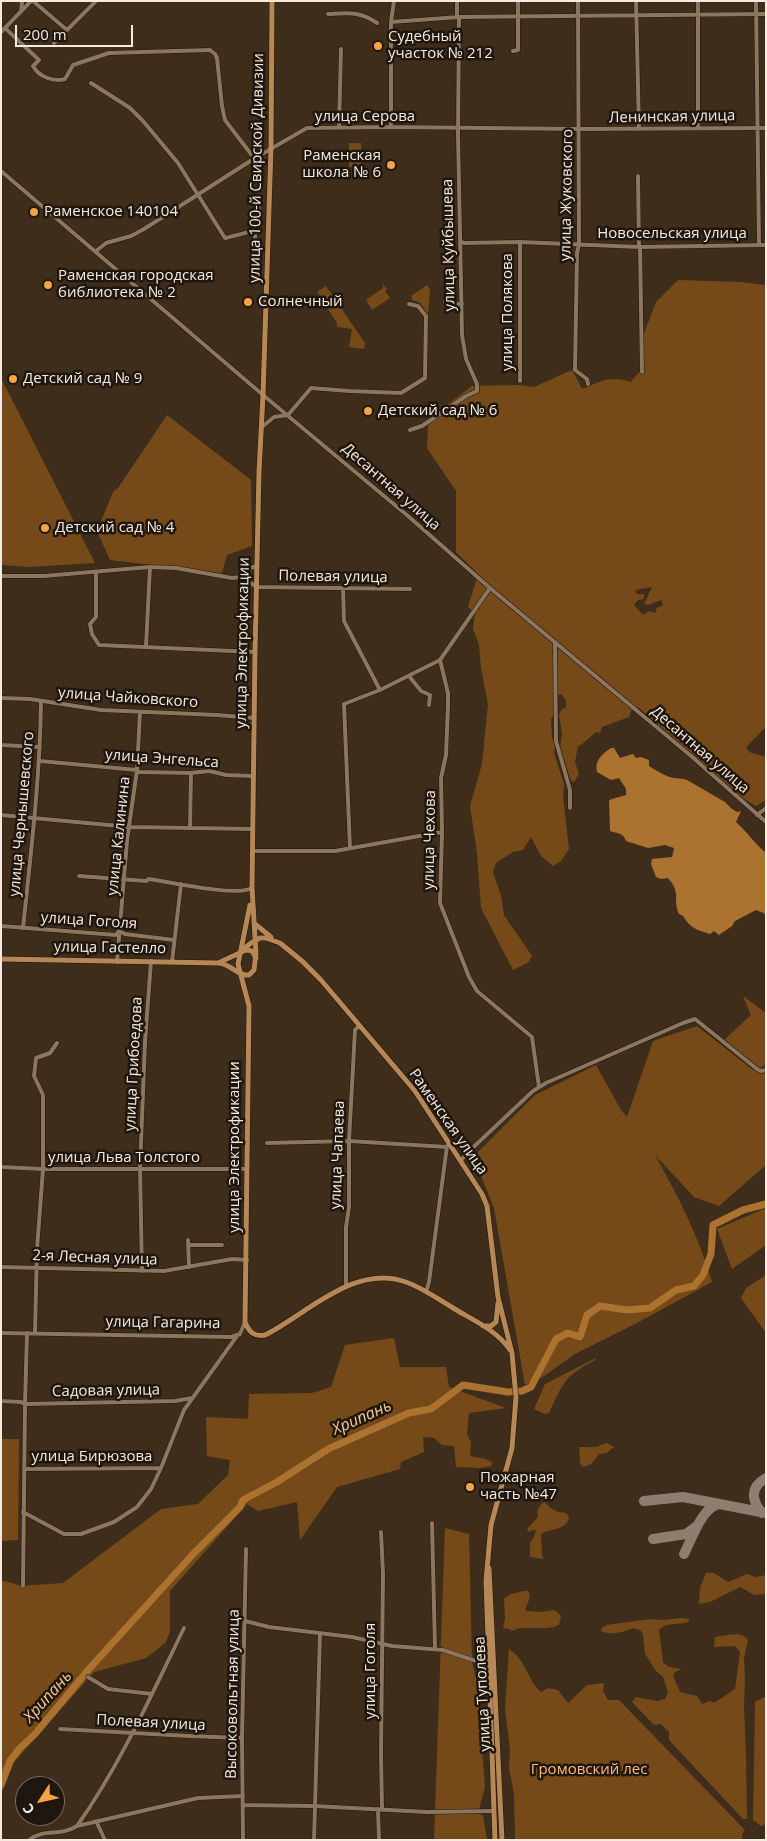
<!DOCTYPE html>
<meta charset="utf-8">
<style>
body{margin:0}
#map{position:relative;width:767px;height:1841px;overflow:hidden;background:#3f2d1b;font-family:"Open Sans",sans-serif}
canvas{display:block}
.frame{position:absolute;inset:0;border:2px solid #f6eadf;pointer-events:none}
.north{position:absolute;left:15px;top:1776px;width:50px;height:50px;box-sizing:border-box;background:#1f170f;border:1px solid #756b62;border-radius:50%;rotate:235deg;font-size:14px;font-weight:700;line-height:20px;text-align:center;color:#f6eadf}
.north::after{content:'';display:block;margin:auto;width:18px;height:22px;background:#f5a345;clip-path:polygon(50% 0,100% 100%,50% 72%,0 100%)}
.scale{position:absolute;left:15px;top:25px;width:118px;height:22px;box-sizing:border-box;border:2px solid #f6eadf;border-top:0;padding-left:6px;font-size:15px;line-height:18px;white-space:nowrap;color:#f6eadf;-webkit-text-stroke:4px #1f170f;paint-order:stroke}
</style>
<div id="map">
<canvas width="767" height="1841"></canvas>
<div class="frame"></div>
<div class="north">С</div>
<div class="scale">200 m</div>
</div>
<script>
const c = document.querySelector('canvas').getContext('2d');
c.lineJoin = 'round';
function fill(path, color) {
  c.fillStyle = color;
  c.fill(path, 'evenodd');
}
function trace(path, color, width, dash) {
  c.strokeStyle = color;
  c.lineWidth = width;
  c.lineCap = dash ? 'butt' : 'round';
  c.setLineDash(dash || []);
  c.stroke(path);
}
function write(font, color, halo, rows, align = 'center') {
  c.font = font + ' "Open Sans",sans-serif';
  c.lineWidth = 5;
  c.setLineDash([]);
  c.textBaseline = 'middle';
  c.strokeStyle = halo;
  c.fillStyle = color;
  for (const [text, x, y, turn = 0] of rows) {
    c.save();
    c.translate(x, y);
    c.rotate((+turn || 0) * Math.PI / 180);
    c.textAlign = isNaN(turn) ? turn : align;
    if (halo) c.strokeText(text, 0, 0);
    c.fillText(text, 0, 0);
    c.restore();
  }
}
fill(new Path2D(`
 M349,143H361V167H349Z
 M678,280L740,282L766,285V727L746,747L749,752L766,757V800L756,806L744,799L638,707L631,711L629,717L602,727L600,733L596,732L582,744L578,746L575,762L579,774L574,782L571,781L560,748L562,734L559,715L561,710L566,707V700L561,694L557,695L555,713L551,719L552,737L555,746L554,753L564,784L563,796L569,849L561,861L553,866L541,856L531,837L523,850L513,852L496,863L493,872L501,896L504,915L532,956L529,962L513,970L481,908L477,853L470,806L482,764L488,704L481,668L479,645L473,629L475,613L468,607L478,574L456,552V491L427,448L428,427L431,417L472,386L519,385L534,387L572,370L582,389C601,381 610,375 631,382L644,365L643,336L656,302ZM652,587L644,604L648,605L661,600L663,605L657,608L655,613L649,611L643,615L634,605L638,600L644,599V594H637L635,590Z
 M383,284L387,289L385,291L390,298L372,310L366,300L383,288Z
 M427,285L430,290L428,314L420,303L411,299L412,298L411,296Z
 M326,286L365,343L364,349L349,347L352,329L337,327V323L317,292Z
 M1,378L95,563L29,567L1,565Z
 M167,415L251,480L252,546L227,555L222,573L110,560L97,531L113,492L118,488Z
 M743,996L766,1013V1064L759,1069L724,1040L751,1015Z
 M697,1026L753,1070L766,1073V1165L719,1206L694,1197L655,1155C678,1196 699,1237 712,1282L637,1323L575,1354L544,1376L525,1385L494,1208L477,1166L470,1160L535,1095L596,1065L621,1110L627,1117L653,1041Z
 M766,1208V1245L732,1269L717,1229Z
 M766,1275V1333L741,1298L746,1288Z
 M394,1338L400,1367H446L449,1387L506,1408L469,1413L467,1434L471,1442L470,1456L485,1459L492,1462L491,1466L480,1468L456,1467L454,1446L442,1445L434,1438L423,1437L424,1452L401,1462L400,1469L337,1487L300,1540L297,1502L258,1511L247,1504L170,1591V1632L165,1643L146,1658L94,1672L15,1761L1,1794V1580L21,1586L63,1583L161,1509L198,1504L228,1475L230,1460L207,1456L206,1417L248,1419L249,1394L312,1393L331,1387L345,1345Z
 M596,1358L595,1360C564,1377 564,1381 549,1413L545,1414L534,1409L545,1384Z
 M1,1439H19L18,1540L1,1541Z
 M607,1443L614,1447L607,1453L599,1454L591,1464L583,1467L580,1463L579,1447H596Z
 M545,1502C551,1510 556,1512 566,1513L569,1517C566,1531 551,1528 541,1534L542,1556L544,1559L530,1557V1543L534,1537L536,1530H532L529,1532L527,1529L538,1517C537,1511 538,1505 545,1502Z
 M445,1528L469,1534L472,1662L477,1682L485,1787L478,1813L483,1816L487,1840H434Z
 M706,1573H714L728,1582L747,1574L756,1577L766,1575V1594L754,1595L740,1587L710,1602L699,1604L700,1588Z
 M524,1591H528C533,1600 525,1603 526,1611L539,1612L555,1610L561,1616L559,1625C545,1632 526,1624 512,1631L509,1629L503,1628L505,1619L504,1598L511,1594Z
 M681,1618L690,1619L688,1622C678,1625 666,1622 659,1630L663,1662L669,1667L682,1669L675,1672L673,1676L680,1692L697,1696L702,1704L710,1701L714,1703L735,1689L740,1652L735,1646L714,1647L715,1637C726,1636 741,1630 748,1640L744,1658L745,1679L744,1706L746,1756L747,1819H743L669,1740V1732L661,1724L654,1725L632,1702L636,1697L657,1701L665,1699L668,1692L663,1677L656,1671L645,1654L643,1634L640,1630L633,1628C624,1632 610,1636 601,1631L603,1627L607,1625L650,1619L664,1620Z
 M509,1649C525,1659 527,1679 541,1692L548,1688L558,1690L568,1703L587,1685L604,1683L603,1691L608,1700H619L745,1830L742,1834V1840H515L514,1794L509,1768L510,1751L505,1708Z
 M766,1696V1824L761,1826L753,1820L755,1702Z`), '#754a18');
fill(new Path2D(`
 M611,748H614L620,758L633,754L636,758L641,757L649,760V766C655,770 668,778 675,778C680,779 683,778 687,780L725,802L732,809L737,812L741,811L736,822C747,832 755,844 766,853V914L756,910L735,921L732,926L719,935L714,931L710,934C697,930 690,928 683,916L679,914C672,899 682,894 668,878L661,879L656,877L651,864L652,859L672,857L674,848L665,845L648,848L626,841C623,832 617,834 610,831L609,800L626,795V789L619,778L611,780L597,772C594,761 602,754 611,748Z`), '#ac7230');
trace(new Path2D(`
 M1,1785L10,1761L20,1748L35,1734L89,1669L194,1553L240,1507L243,1500L277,1482L328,1449L409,1413L431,1409L463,1385L508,1392L522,1391L531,1387L556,1339L568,1333L580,1337L587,1315L600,1306L627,1310L650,1308L676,1290L694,1286L703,1275L711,1254L713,1225L743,1210L766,1204`), '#ac7230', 7);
trace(new Path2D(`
 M644,1501L683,1497L766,1513
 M762,1513C751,1500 750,1487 766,1478
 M653,1539L686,1534L697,1526
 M684,1554C692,1539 702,1506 720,1504`), '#8e7e70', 10);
const minor = new Path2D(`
 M33,1L67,30
 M578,1L579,244L577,253L575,370L587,379L588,384
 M636,1L639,129
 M698,1V128
 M756,1L759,245
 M21,12L22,1
 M328,14C349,13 360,11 377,23
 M457,17V1
 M391,22L459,17L766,14
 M5,28L39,60L33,66C39,77 53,82 65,79L73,65L109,53L210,50L215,54L217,58L222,106L225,120L254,158
 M1,32L31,1
 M54,43L96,1
 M513,51L518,50V1
 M91,83L130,108L143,121L178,163L225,238C259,230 258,232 259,198
 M391,127V22L394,1
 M339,128L341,49
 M1,171L263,395L408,516L490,588L690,755L766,822
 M638,176L639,247
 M255,228V259
 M460,241L464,243L520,242L639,247L766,245
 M640,247L642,372
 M96,251L106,243L131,236L144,229L255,158L307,128L391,127L579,129L766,128
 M445,302H451L452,304H462
 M520,381V242
 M262,427L274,417L288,415L311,388L349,391L401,393L425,378L426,316L418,306L409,304
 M410,430L422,426L466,396L477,391V384L466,359L462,335L458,134L459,17
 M96,572V617L90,624L92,634L99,645L255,652
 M1,576H44L150,567L176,568L232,578L241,577L257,587L410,589
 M241,577L247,569L257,566
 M343,588L344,621L380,690
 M490,588L440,660L448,693V706L446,755L441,778L442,832L440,903L469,977L477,991L532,1037L539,1087
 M555,642L556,741L570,790V808
 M146,646L150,567
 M409,676L421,691L430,695L429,705
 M1,698L30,699L101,710L217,715L254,718
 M1,745L40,747
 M40,761L137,770L139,772L191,773L209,771L226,775L253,776
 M1,815L130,827L253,829
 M757,815L766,808
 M190,828L191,773
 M350,848L344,704L380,690L440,660
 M252,851H335L442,832
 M79,876L146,881L149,879C170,882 236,897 252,888
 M1,926L116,935L119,931L125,934L174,940
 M23,928C31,852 40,778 41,702
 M117,962L127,841L137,770L140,712
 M172,962L181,884
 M267,1143L349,1141L447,1147
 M461,1161L465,1155L533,1091L546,1083L683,1023L695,1019L757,1069L761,1071L766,1070
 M1,1167L43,1169H247
 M188,1240L189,1267
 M188,1245H222
 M1,1267L164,1271L232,1259L247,1260
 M142,1271L140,1168L145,1042L151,961
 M346,1286V1227L349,1207V1141L355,1030L359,1026
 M426,1292L429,1282L447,1146
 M1,1333L231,1337L240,1334L245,1322
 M35,1333L37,1249L43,1169V1095L34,1076L36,1058L50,1053L57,1043
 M1,1401L21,1402L25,1404L175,1401L192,1398
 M24,1469L161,1468
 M23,1512L64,1534H81L114,1522L137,1507L151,1489L161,1468L184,1410L237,1336
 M432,1523L435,1649
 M381,1532L383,1574L381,1753L382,1809
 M23,1586L25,1404L27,1333
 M245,1621L269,1627L352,1637L392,1646L443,1650L488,1665
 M88,1677L108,1689L152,1694
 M60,1729L189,1736L242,1738
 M243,1805L314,1806L427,1812L494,1811
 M378,1809L379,1840
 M96,1821L105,1840
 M77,1826C120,1765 151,1696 184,1628
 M29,1840C44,1828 60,1837 77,1826L198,1798L243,1796
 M243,1840L242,1738L246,1549
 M314,1840L320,1634`);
const major = new Path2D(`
 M250,905L238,964L249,1006L245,1322C249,1332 254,1337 265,1335C307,1314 355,1263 406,1282C423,1288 438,1299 453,1308C473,1320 498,1331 510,1350
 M255,924L271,937
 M240,952L251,943L260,938H266L280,943L302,961L321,980L415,1091L482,1194L487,1206L498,1297L512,1353L516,1397L512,1448L491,1525L486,1581L495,1840
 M1,959L218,963C232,964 237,976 249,975L254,970L256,953L252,888L255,652L259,472L263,395L271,148L272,1
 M218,963L246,950L252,951L256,958
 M483,1326H491L496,1322L498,1303
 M489,1568L502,1840`);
trace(minor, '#251504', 5);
trace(major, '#251504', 6);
trace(minor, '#8b7661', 4);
trace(major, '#b68858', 5);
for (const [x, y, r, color] of [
 [378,46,5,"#f5a345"],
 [391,165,5,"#f5a345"],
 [34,212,5,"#f5a345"],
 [48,285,5,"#f5a345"],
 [248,302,5,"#f5a345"],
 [13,379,5,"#f5a345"],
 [368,411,5,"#f5a345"],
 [45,528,5,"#f5a345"],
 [470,1487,5,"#f5a345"]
]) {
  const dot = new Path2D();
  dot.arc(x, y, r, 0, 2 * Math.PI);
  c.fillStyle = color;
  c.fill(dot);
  trace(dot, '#1f170f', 2);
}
write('15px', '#f6eadf', '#1f170f', [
 ["Судебный",388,37],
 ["участок № 212",388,54],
 ["Раменская",381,156,"right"],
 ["школа № 6",381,173,"right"],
 ["Раменское 140104",44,212],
 ["Раменская городская",58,276],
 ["библиотека № 2",58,293],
 ["Солнечный",258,302],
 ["Детский сад № 9",23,379],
 ["Детский сад № 6",378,411],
 ["Детский сад № 4",55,528],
 ["Пожарная",480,1478],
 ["часть №47",480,1495]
], 'left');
write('15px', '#f6eadf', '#1f170f', [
 ["улица Серова",365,117],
 ["Ленинская улица",672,117,-1],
 ["улица 100-й Свирской Дивизии",257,168,-89],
 ["улица Жуковского",567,195,-89],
 ["Новосельская улица",672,234],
 ["улица Куйбышева",449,245,-91],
 ["улица Полякова",508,312,-90],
 ["Десантная улица",391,487,41],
 ["Полевая улица",333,577,1],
 ["улица Электрофикации",243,643,-89],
 ["улица Чайковского",128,698,4],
 ["Десантная улица",700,750,41],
 ["улица Энгельса",162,759,4],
 ["улица Чернышевского",22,814,-85],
 ["улица Калинина",119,836,-84],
 ["улица Чехова",430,840,-89],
 ["улица Гоголя",89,921,4],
 ["улица Гастелло",110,948,1],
 ["улица Грибоедова",134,1064,-87],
 ["Раменская улица",448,1122,55],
 ["улица Электрофикации",235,1147,-90],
 ["улица Чапаева",338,1155,-88],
 ["улица Льва Толстого",124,1158],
 ["2-я Лесная улица",95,1258,2],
 ["улица Гагарина",163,1323,1],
 ["Садовая улица",106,1391,-1],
 ["улица Бирюзова",92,1457],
 ["улица Гоголя",371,1671,-90],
 ["Высоковольтная улица",233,1694,-89],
 ["улица Туполева",483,1694,-93],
 ["Полевая улица",151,1723,3]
]);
write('15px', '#fcbc7a', '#1f170f', [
 ["Громовский лес",589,1770]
]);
write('italic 16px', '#f7c797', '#1f170f', [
 ["Хрипань",362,1418,-24],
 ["Хрипань",48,1697,-48]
]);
</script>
